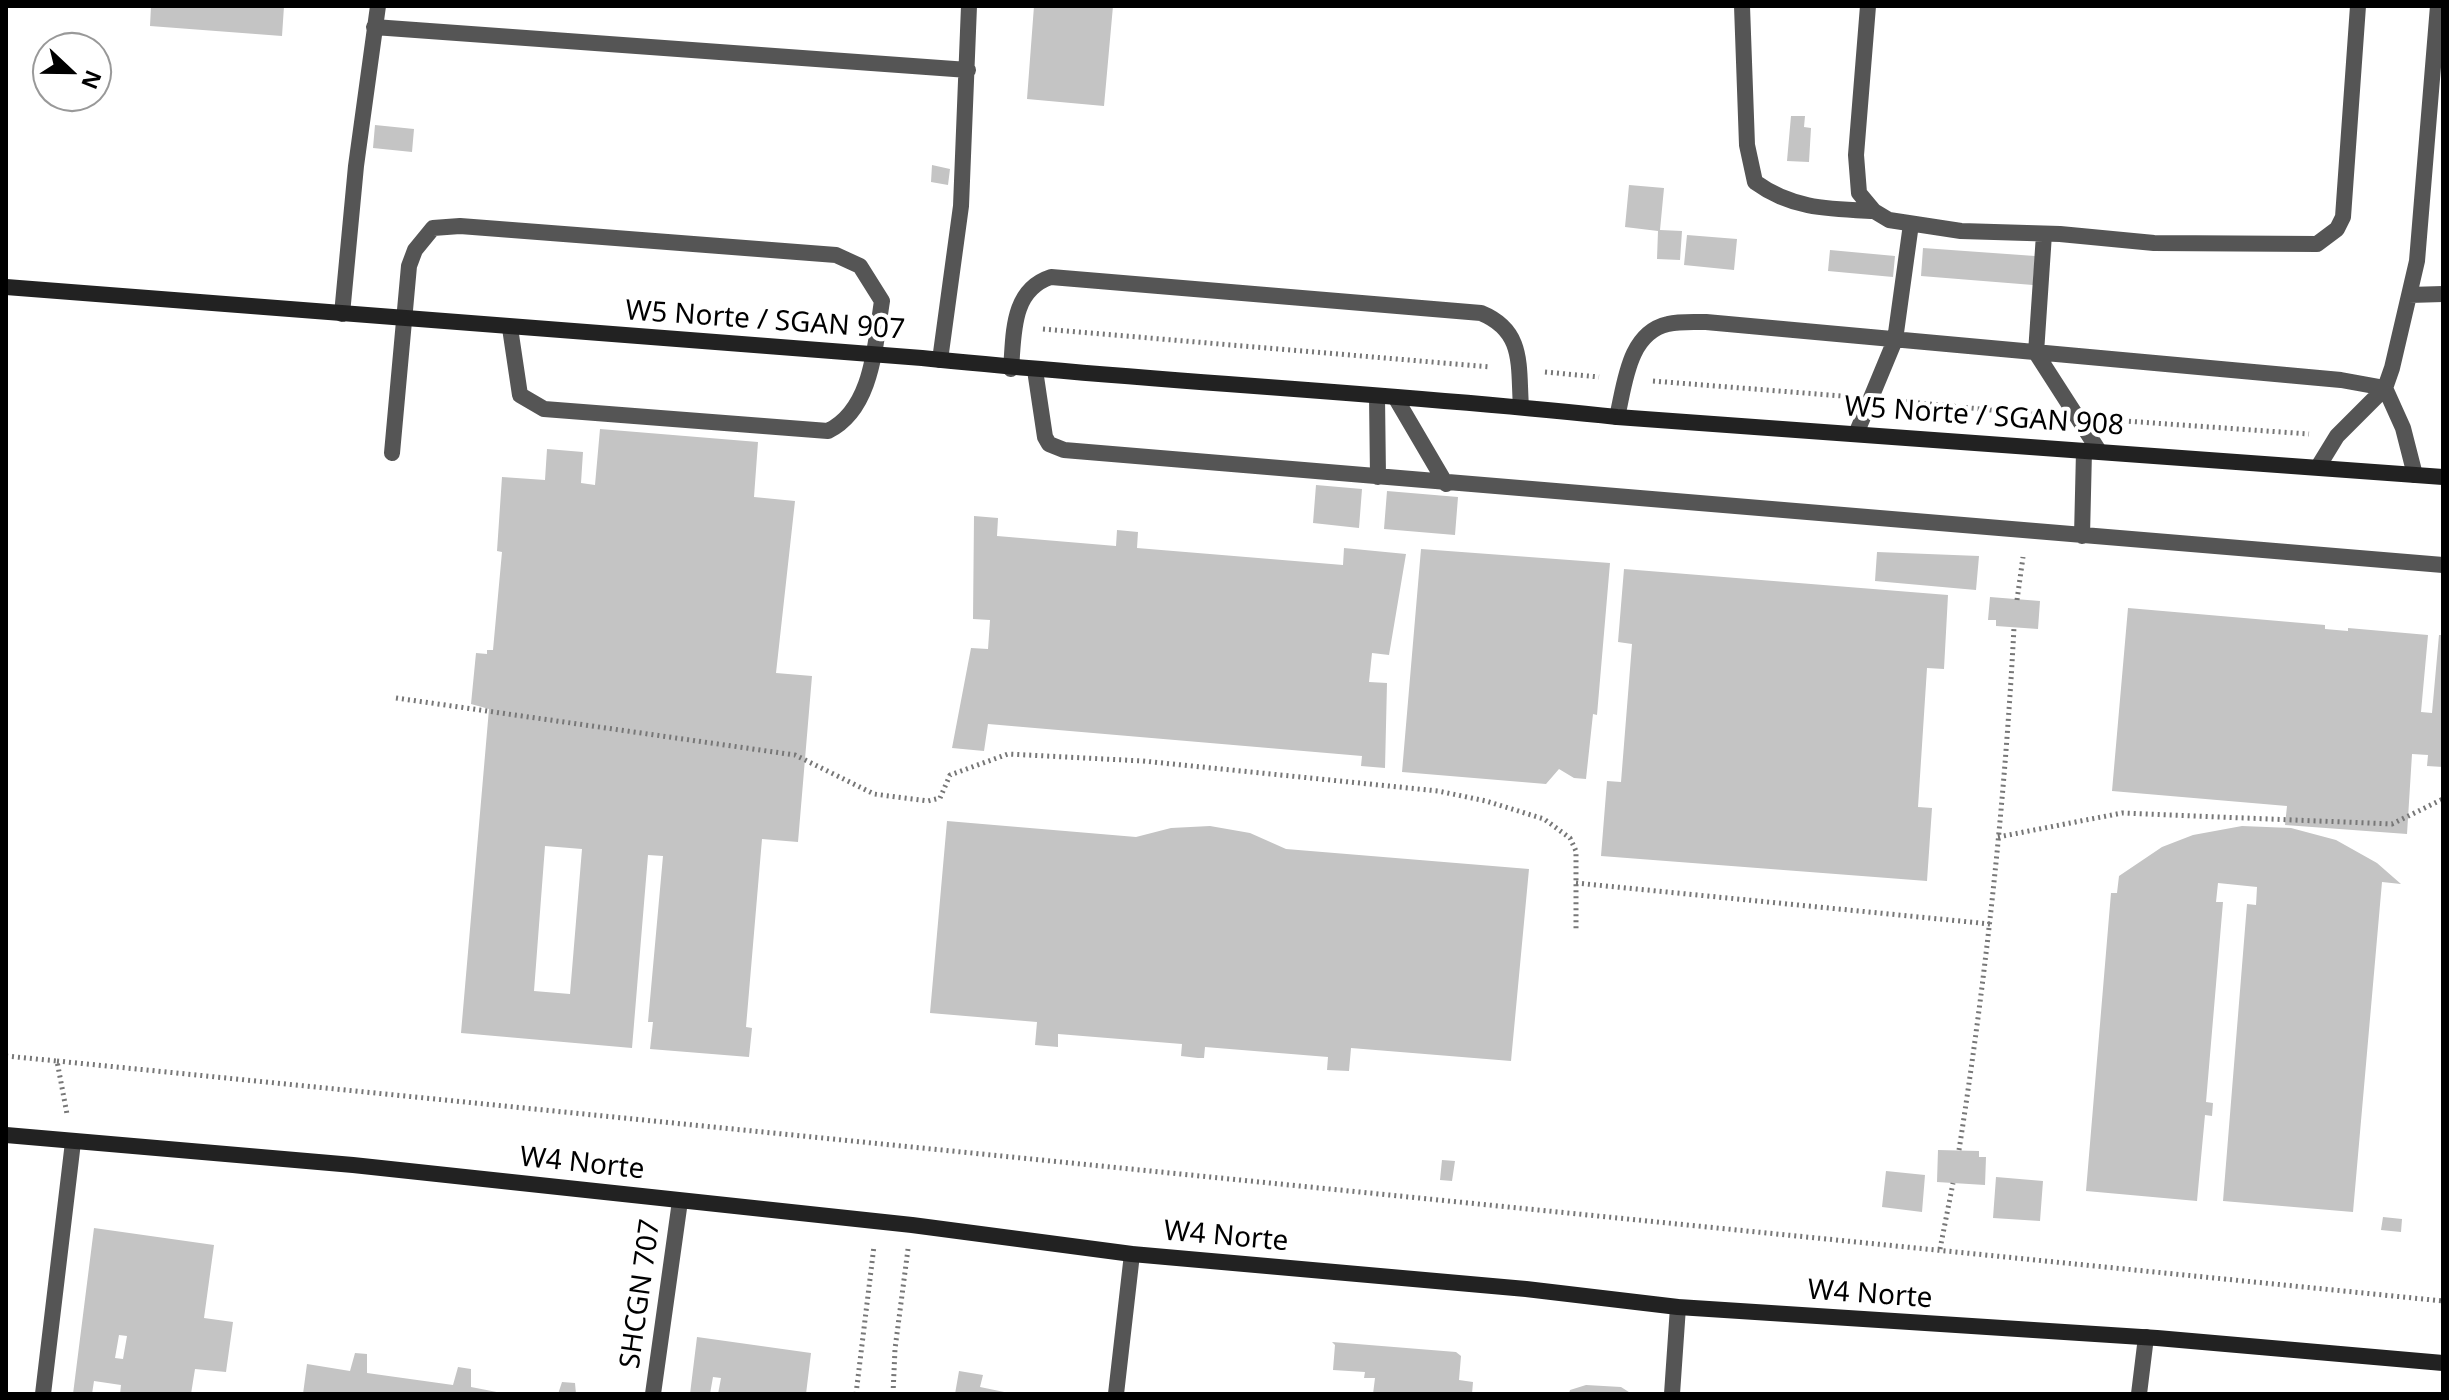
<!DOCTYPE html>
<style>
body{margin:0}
#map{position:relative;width:2449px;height:1400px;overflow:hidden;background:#fff;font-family:"Noto Sans",sans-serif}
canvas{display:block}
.frame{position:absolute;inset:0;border:8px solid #000;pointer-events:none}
.north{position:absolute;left:32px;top:32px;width:80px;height:80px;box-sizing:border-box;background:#fff;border:2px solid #999;border-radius:50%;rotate:112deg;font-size:22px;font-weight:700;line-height:32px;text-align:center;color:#000}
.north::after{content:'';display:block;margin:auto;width:28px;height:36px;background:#000;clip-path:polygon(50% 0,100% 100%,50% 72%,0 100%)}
</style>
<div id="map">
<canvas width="2449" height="1400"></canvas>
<div class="frame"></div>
<div class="north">N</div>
</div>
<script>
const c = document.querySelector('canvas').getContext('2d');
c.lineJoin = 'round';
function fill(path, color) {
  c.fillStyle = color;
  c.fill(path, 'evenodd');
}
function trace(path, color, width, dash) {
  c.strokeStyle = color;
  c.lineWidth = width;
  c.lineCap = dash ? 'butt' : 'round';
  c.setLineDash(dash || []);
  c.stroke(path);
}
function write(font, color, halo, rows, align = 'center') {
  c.font = font + ' "Noto Sans",sans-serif';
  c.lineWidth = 8;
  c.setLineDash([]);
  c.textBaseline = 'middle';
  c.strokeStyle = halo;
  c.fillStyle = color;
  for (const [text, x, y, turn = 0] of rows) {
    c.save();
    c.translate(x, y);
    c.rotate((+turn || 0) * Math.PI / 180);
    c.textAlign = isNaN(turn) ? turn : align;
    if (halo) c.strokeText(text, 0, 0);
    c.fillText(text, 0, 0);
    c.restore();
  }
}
fill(new Path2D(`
 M151,6H284L282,36L150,26Z
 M1034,6H1113L1104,106L1027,99Z
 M1791,116H1805L1804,127L1811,128L1809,162L1787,161Z
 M375,125L414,129L412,152L373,148Z
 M932,165L950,169L948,185L931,182Z
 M1629,185L1664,188L1660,230L1682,231L1680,260L1657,259L1658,231L1625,227Z
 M1687,235L1737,239L1734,270L1684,265Z
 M1923,248L2035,256L2033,285L1921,276Z
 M1830,250L1895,256L1893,277L1828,271Z
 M600,429L758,442L754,497L795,501L776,673L812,676L798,842L762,839L746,1027L752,1028L749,1057L650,1049L653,1022H648L663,856L648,855L632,1048L461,1033L489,709L471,704L476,653L487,654V650H493L502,552L497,551L502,477L545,480L547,449L583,452L581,483L595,485ZM545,846L582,849L570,994L534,991Z
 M1316,485L1362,489L1359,528L1313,523Z
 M1387,491L1458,497L1455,535L1384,529Z
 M974,516L998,518L997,536L1116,546L1117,530L1138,532L1137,548L1343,565L1344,548L1406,554L1389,655L1372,653L1369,682L1387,683L1385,768L1361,766L1362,756L988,724L984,751L952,748L971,648L988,649L990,620L973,619Z
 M1421,549L1610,563L1597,715L1593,714L1586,779L1574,778L1559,769L1546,784L1402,772Z
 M1877,552L1979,556L1976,590L1875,581Z
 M1624,569L1948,595L1944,669L1927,668L1918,807L1932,808L1927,881L1601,856L1607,781L1621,782L1632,644L1618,642Z
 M1990,597L2040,601L2038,629L1996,626V620H1988Z
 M2128,608L2325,625V629L2348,631V628L2428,635L2421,712L2432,713L2439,635H2443V767L2427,766L2428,755L2412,754L2407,834L2285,825L2287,806L2112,791Z
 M947,821L1136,837L1171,828L1210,826L1250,833L1286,849L1529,869L1511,1061L1351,1048L1349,1071L1327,1070L1328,1057L1205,1047L1204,1058H1198L1181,1056L1182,1044L1058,1034V1047L1035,1045L1037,1022L930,1013Z
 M2242,826L2291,828L2336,840L2377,863L2401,884L2382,882L2353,1212L2223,1201L2247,904L2256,905L2257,887L2218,883L2216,902H2223L2206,1102L2213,1103L2212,1116L2205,1115L2197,1201L2086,1191L2111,893H2117L2119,876L2162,847L2193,835Z
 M1938,1150L1979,1151V1157H1986L1985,1185L1937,1182Z
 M1442,1160L1455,1161L1452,1181L1440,1180Z
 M1886,1171L1925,1175L1922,1212L1882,1207Z
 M1996,1177L2043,1181L2040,1221L1993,1218Z
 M2383,1217L2402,1219L2401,1232L2381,1230Z
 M94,1228L214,1245L204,1318L233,1322L226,1372L195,1369L191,1394H120L121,1385L94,1381L92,1394H73ZM119,1335L127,1336L123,1359L115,1358Z
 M697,1337L811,1353L806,1394H718L721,1378L713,1377L710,1394H690Z
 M1332,1342L1456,1352L1461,1356L1459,1380L1473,1382L1472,1394H1373L1375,1378H1364L1365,1372L1333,1370L1335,1345Z
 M355,1353L367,1354V1373L453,1385L458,1367L471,1369V1387L507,1394H303L307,1364L350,1371Z
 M959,1371L983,1375L980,1387L1014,1394H955Z
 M562,1382L575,1383L576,1394H558Z
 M1586,1385L1621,1387L1632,1394H1569L1570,1390Z`), '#c4c4c4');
trace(new Path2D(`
 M1043,329L1491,367
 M1545,372L1599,377
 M1653,381L1842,396
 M1900,401L2041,415
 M2111,420L2309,434
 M2017,600L2023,557
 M396,698L795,755L874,794L928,801L940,798L950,775L1008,754L1143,761L1438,791L1486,801L1544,819L1570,838L1576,851V930
 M1998,837L2122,813L2392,824L2443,799
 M1576,883L1990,924
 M6,1056L57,1061L67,1114
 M57,1061L2443,1301
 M1959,1150C1986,977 2005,802 2014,627
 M1940,1249L1953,1183
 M856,1394L874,1246
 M893,1394L895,1349L908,1249`), '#777', 5, [2, 4]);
trace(new Path2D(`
 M1742,6L1747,145L1755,182C1792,209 1829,209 1874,211
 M1868,6L1856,155L1859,193L1874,211L1889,220L1961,231L2060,234L2154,243L2317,244L2337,229L2343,217L2358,6
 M374,27L968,70
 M2044,234L2036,353L2099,451
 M2409,295L2443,294
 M342,314L356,166L378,6
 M940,360L961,206L969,6
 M1011,369C1014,334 1011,290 1051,277L1481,313C1525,331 1518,366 1521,407
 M1035,370L1045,437L1049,444L1064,450L2443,565
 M1377,396L1378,477
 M1395,397L1446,484
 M1617,417C1625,384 1628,333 1668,324C1680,321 1694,322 1706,322L2341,380L2385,388L2403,428L2415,475
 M1856,434L1895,340L1911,224
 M392,453L409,266L415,250L433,228L460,226L836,255L860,266L882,301C875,344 873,409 828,431L544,409L520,395L510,328
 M2318,467L2337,436L2385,388L2392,368L2417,261L2438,6
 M2082,536L2084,451`), '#555', 16);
trace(new Path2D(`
 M43,1394L73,1142
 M653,1394L680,1201
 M1116,1394L1132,1254
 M1672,1394L1678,1307
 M2139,1394L2146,1337`), '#555', 16);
trace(new Path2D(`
 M6,287L922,358C1153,382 1386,392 1617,417L2443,477
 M6,1135L353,1165L912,1225L1132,1254L1526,1289L1678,1307L2157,1338L2443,1363`), '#222', 16);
write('28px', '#000', '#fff', [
 ["W5 Norte / SGAN 907",765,321,4],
 ["W5 Norte / SGAN 908",1984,417,4],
 ["W4 Norte",582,1164,6],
 ["W4 Norte",1226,1237,5],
 ["SHCGN 707",641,1294,-82],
 ["W4 Norte",1870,1295,4]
]);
</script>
